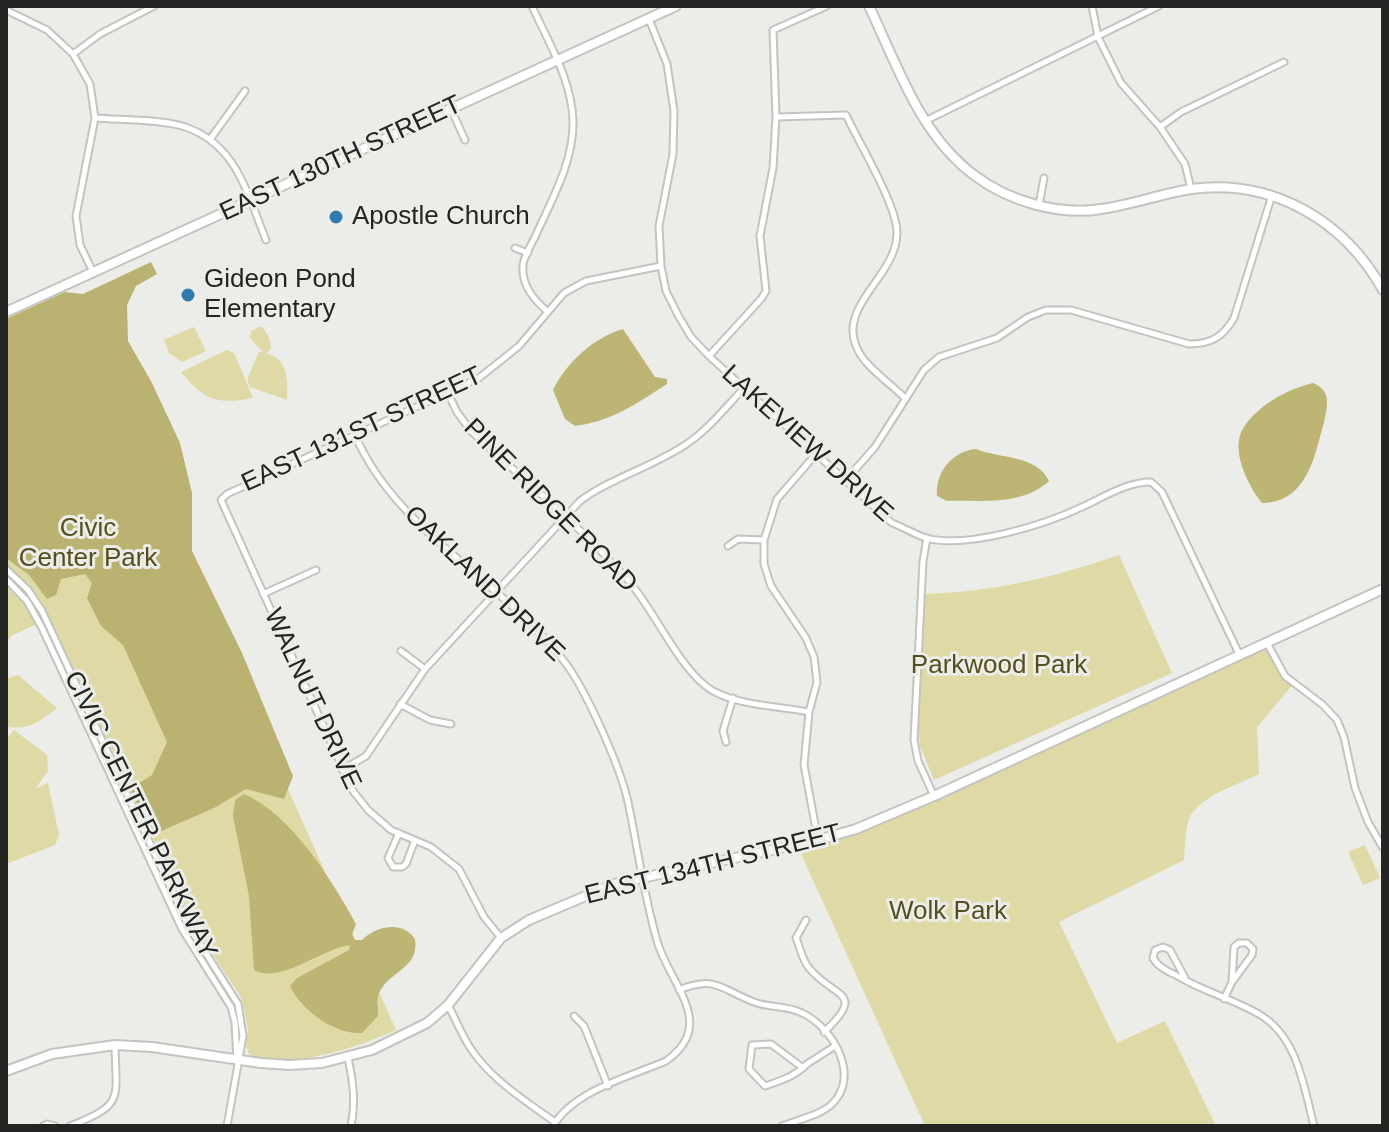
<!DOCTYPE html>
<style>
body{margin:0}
#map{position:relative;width:1389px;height:1132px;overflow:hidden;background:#ecece8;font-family:Arial,sans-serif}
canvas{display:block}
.frame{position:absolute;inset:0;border:8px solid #242423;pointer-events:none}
</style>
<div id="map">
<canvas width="1389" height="1132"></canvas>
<div class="frame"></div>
</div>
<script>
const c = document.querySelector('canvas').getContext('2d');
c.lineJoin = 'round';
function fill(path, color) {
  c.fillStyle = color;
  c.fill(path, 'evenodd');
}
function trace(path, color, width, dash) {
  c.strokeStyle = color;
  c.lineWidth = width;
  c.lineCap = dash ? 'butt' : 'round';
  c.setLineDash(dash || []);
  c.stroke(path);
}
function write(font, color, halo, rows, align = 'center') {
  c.font = font + ' Arial,sans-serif';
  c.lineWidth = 6;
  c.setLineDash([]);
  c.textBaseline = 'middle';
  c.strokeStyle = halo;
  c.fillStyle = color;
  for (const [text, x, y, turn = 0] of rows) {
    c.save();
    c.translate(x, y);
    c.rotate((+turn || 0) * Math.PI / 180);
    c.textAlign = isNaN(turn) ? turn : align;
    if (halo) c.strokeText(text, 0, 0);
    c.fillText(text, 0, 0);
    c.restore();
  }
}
fill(new Path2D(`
 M65,292L396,1030C359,1047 289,1071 249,1054L246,1046L248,1029L241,997L195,928L50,618L11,636L6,645V319Z
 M194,327L206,351L182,362L169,353L164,340Z
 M258,327H262L269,337L271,349L266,353C288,359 288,380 287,400L250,387L247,379L259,352H263L250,338L251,331Z
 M227,350L234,353L253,398C218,405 203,400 181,372Z
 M1119,555L1172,673L934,780L920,746L918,724L925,594C999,591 1050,578 1119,555Z
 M1267,643L1285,676L1294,683L1257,727L1259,774C1238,785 1195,797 1188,822C1185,834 1185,847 1184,860L1059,922L1117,1043L1165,1021L1216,1126H925L797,845L856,829Z
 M18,675L57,708C42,720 26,732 6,726V679Z
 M14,730L47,755L48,771L35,789L48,783L59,835L55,845L6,864V739Z
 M1365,845L1380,878L1363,885L1348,852Z`), '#dfd9a5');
fill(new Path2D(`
 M151,262L157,274L136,286L127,305L128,341L152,383L180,443L192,493V551L242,653L293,776L284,799L246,789L214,808L152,835L130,789L152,775L167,742L123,645L101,626L87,598L92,583L85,574L61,579L56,595L47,599L29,575L6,558V319L65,292L83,294Z`), '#bab270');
fill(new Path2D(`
 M623,329L655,377L667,379V384C638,403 610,422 575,426L565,419L553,390C567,362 593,338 623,329Z
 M1313,383C1318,385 1324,389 1326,395C1329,405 1324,423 1321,433C1313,465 1302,503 1262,503C1248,486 1229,448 1244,427C1258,405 1288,389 1313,383Z
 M976,449C1000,459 1036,454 1049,481C1022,506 982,500 947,501L937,496C935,473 952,451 976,449Z
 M244,794C291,814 332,880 356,924L352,935L355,940H362C376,926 402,920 415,939C420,970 386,971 378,996C376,1002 379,1009 378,1016L362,1033C335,1035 301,1010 290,986L297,978L349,950L350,945C323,948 279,985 254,970L249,896L233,816L235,800Z`), '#bdb573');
const street = new Path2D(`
 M532,6C548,42 572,80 573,121C574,162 551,201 535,237C531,245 524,256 523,265C521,285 534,300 548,312
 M1092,6L1098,37L1121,83L1160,127L1185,164L1191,189
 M6,10L47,30L73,54L90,84L95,118L76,216L80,245L93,272
 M649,19L667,64L674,111L673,154L659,226L661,266L666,291L678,315L691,337L709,356L892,523C903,527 914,534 926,538C967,549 1044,525 1082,507C1104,497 1126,482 1151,482L1162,492L1240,656
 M73,54L100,34L154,6
 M451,109L465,140
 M776,117L846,115C859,143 897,205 897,233C897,280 825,311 865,361C877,375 893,386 906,399
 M95,118C121,120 157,119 182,126C236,142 247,193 266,240
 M925,121L1159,6
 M1160,127L1181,112L1284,62
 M211,138L245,91
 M1039,205L1044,178
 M515,248L528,253
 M709,356L761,299L766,291L760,236L773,168L776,117L773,30L827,6
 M448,393L457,412L471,431C524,480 580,526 627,579C655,610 680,672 713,691C741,706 779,706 809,712
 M355,435C397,533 505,581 567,665C588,695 620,766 628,802C638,849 644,898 658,944C672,987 717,1025 666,1061C629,1077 575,1090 553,1126
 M816,454L777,499L764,540V564L771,586L806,638L814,657L817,682L809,712L804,765L818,840
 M845,481L875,447L924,370L939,357L997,338L1028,317L1046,310H1071L1189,344C1211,344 1223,337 1234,318L1272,195
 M927,538L923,561L914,740L918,761L934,796
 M728,546L738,539L764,540
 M6,569L28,590L42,611L188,925L238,1004L243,1036L227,1126
 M6,579L27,601L42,628L182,929L231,1007L235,1023L237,1059
 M263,594L316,570
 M1267,643L1285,676L1323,705L1337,720L1344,737L1355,788L1368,822L1383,848
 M401,651L425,669
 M400,704L430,720L451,724
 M726,742L723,731L733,698
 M342,770L366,756L425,669L580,501C613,477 652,467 685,445C708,430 725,408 744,388
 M399,833L388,858L393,867H402L406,864L415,840
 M806,920L796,938C800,947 802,960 809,968C833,998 868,991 824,1032
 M501,938L484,917L459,869L431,847L391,830L368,810L353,791L221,500L227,494L479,378L519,346L564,293L586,281L661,266
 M1186,980L1170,950L1163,947L1155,950L1153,958C1159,969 1173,973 1183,979C1208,993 1238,1001 1262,1016C1298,1039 1304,1088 1314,1126
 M679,990C716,975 720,989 754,1002C769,1008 787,1005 802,1013C833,1027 861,1076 832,1104C821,1115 797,1120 782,1126
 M1224,999L1232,982L1252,955L1253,949L1247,943H1239L1234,947L1232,982
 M448,1005C455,1018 461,1033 469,1046C490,1079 524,1100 555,1122
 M574,1016L584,1026L608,1086
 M348,1058C353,1081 356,1102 351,1126
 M803,1068L771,1044L752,1045L749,1069L765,1086C782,1080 794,1077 807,1064L835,1046
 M43,1126L47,1124L55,1126
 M70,1126C125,1104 116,1100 115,1046`);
const secondary = new Path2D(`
 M869,6C897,65 920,135 974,175C1008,201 1059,216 1101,209C1131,205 1160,194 1191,189C1272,178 1344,220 1383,290
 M6,312L676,6
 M6,1071L52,1054L115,1045L152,1047L261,1063L289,1065L322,1063L372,1050L427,1023L448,1005L501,938L529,920L614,884L818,840L856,829L934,796L1383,589`);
trace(street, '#c4c3c0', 9);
trace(secondary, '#c4c3c0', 12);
trace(street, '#fff', 5);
trace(secondary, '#fff', 8);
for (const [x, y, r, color] of [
 [336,217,8,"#317caf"],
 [188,295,8,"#317caf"]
]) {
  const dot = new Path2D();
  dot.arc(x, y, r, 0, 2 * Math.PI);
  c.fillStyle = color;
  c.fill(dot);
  trace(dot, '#ecece8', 3);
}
write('26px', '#242423', '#ecece8', [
 ["EAST 130TH STREET",341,159,-25],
 ["EAST 131ST STREET",362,430,-25],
 ["LAKEVIEW DRIVE",807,444,42],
 ["PINE RIDGE ROAD",550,506,45],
 ["OAKLAND DRIVE",484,584,44],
 ["WALNUT DRIVE",312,699,65],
 ["CIVIC CENTER PARKWAY",140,815,64],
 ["EAST 134TH STREET",713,865,-14]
]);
write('26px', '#242423', '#ecece8', [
 ["Apostle Church",352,217],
 ["Gideon Pond",204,280],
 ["Elementary",204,310]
], 'left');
write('26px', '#564f1d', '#ecece8', [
 ["Civic",88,529],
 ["Center Park",88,559],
 ["Parkwood Park",999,666],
 ["Wolk Park",948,912]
]);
</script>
